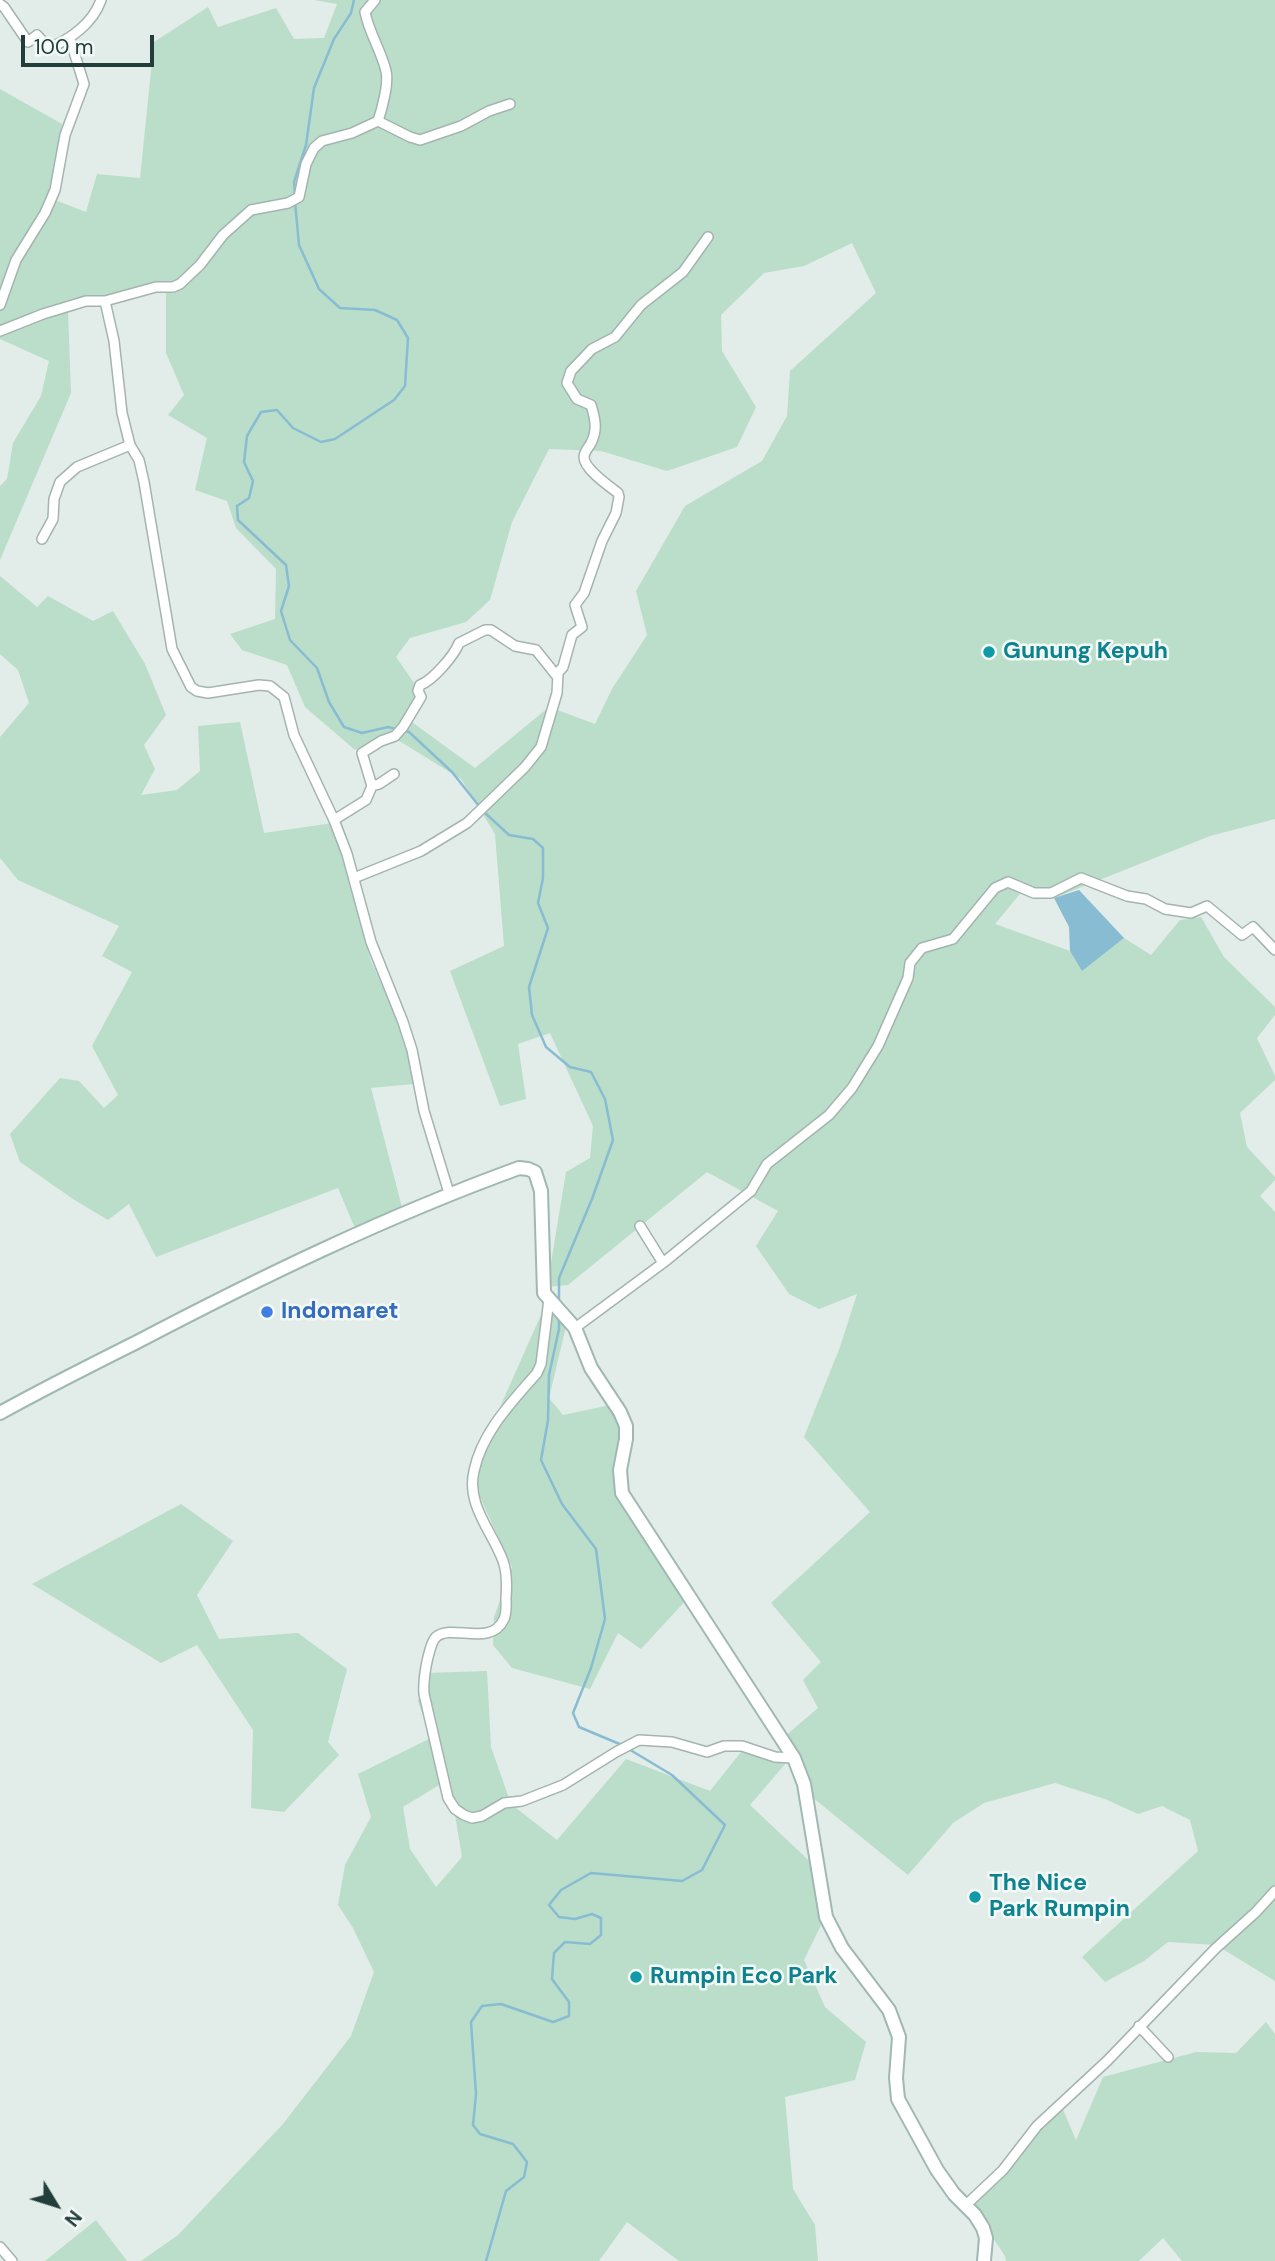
<!DOCTYPE html>
<style>
body{margin:0}
#map{position:relative;width:1275px;height:2261px;overflow:hidden;background:#e2ece9;font-family:"DM Sans",sans-serif}
canvas{display:block}
.north{position:absolute;left:21px;top:2170px;width:70px;height:70px;-webkit-text-stroke:5px #f2f9f7;paint-order:stroke;rotate:128deg;font-size:19px;font-weight:700;line-height:28px;text-align:center;color:#213e3b}
.north::after{content:'';display:block;margin:auto;width:24px;height:32px;background:#213e3b;clip-path:polygon(50% 0,100% 100%,50% 72%,0 100%)}
.scale{position:absolute;left:21px;top:35px;width:133px;height:32px;box-sizing:border-box;border:4px solid #213e3b;border-top:0;padding-left:9px;font-size:21px;line-height:24px;white-space:nowrap;color:#213e3b;-webkit-text-stroke:5px #f2f9f7;paint-order:stroke}
</style>
<div id="map">
<canvas width="1275" height="2261"></canvas>
<div class="north">N</div>
<div class="scale">100 m</div>
</div>
<script>
const c = document.querySelector('canvas').getContext('2d');
c.lineJoin = 'round';
function fill(path, color) {
  c.fillStyle = color;
  c.fill(path, 'evenodd');
}
function trace(path, color, width, dash) {
  c.strokeStyle = color;
  c.lineWidth = width;
  c.lineCap = dash ? 'butt' : 'round';
  c.setLineDash(dash || []);
  c.stroke(path);
}
function write(font, color, halo, rows, align = 'center') {
  c.font = font + ' "DM Sans",sans-serif';
  c.lineWidth = 5;
  c.setLineDash([]);
  c.textBaseline = 'middle';
  c.strokeStyle = halo;
  c.fillStyle = color;
  for (const [text, x, y, turn = 0] of rows) {
    c.save();
    c.translate(x, y);
    c.rotate((+turn || 0) * Math.PI / 180);
    c.textAlign = isNaN(turn) ? turn : align;
    if (halo) c.strokeText(text, 0, 0);
    c.fillText(text, 0, 0);
    c.restore();
  }
}
fill(new Path2D(`
 M314,0H1275V819L1210,836L1054,898L1024,889L995,924L1070,951L1082,970L1124,938L1151,955L1180,920L1201,917L1224,957L1275,1007V1015L1257,1038L1275,1076V1080L1240,1113L1247,1147L1275,1177V1180L1260,1196L1275,1212V1981L1216,1945L1168,1942L1144,1961L1105,1982L1082,1957L1198,1851L1190,1820L1162,1806L1138,1814L1105,1799L1055,1783L984,1803L953,1823L908,1875L812,1797L792,1756L750,1805L819,1870L824,1919L804,1960L825,2007L866,2042L855,2080L785,2097L793,2189L815,2225L818,2261H679L627,2222L599,2261H141L178,2235L283,2124L351,2036L374,1972L353,1928L338,1905L345,1865L371,1817L358,1774L431,1738L418,1701L427,1673L487,1671L491,1747L511,1804L557,1840L626,1759L710,1791L745,1747L792,1755L784,1737L818,1708L803,1680L821,1662L771,1603L870,1512L804,1437L840,1347L857,1294L819,1309L789,1294L756,1246L778,1211L707,1172L568,1285L547,1287L566,1172L590,1158L593,1126L550,1033L518,1044L526,1099L500,1106L450,971L504,946L495,834L461,779L388,734L355,750L305,707L287,665L242,650L230,634L275,619L276,569L236,528L227,501L195,490L207,438L168,415L184,395L166,353V288L68,311L71,393L0,560V486L7,479L13,443L41,396L49,361L0,339V89L62,124L55,200L86,212L97,174L140,178L154,42L208,7L218,27L276,8L294,39L324,38L337,4ZM852,243L876,293L790,371L787,416L762,461L685,506L636,591L647,635L612,689L595,724L549,707L475,768L405,717L421,693L396,657L410,638L466,622L490,600L512,522L549,449L601,451L667,471L737,447L756,407L722,351L721,315L764,273L804,266ZM449,1779L462,1857L436,1887L410,1849L403,1807Z
 M0,576L37,607L48,596L93,621L113,611L145,664L166,715L144,745L155,769L141,795L177,790L200,771L198,726L240,722L264,833L333,823L371,961L406,1036L413,1084L371,1088L403,1211L357,1233L338,1188L156,1257L129,1204L108,1220L73,1199L20,1162L10,1134L60,1078L79,1081L104,1108L118,1095L92,1046L132,972L102,956L119,926L18,880L0,858V737L29,703L18,670L0,654Z
 M545,1306L568,1318L549,1398L563,1415L624,1402L630,1439L618,1489L688,1598L641,1649L618,1633L590,1689L512,1668L493,1645L494,1617L512,1567L474,1484L488,1434Z
 M181,1504L233,1541L197,1595L219,1639L298,1633L347,1669L328,1742L339,1755L284,1812L251,1808L253,1730L197,1645L161,1663L32,1584Z
 M1266,2022L1275,2034V2261H1182L1163,2238L1139,2261H1006L1005,2256L968,2200L1061,2105L1076,2140L1103,2077L1196,2052L1236,2053Z
 M96,2220L127,2261H45Z`), '#badec9');
fill(new Path2D(`
 M1079,890L1124,938L1082,971L1070,951L1069,927L1054,898Z`), '#88bcd3');
trace(new Path2D(`
 M295,195L294,182L306,145L314,88L334,39L351,13L354,0
 M295,202L299,245L319,289L340,308L375,310L397,320L408,338L405,386L394,400L335,439L321,442L293,428L277,410L261,412L247,436L244,462L253,481L249,498L237,506L238,520L286,565L289,586L281,611L290,640L317,668L329,702L344,727L362,733L388,727L396,729
 M403,730L409,732L452,772L479,806
 M483,811L509,835L533,839L543,848V878L538,903L548,928L529,987L532,1015L546,1047L570,1067L591,1072L605,1099L613,1140L592,1199L559,1278V1303
 M559,1316V1329L549,1375L548,1420L541,1460L562,1504L596,1549L605,1619L591,1668L573,1713L579,1727L622,1745
 M486,2261L506,2191L524,2177L527,2162L513,2144L480,2134L473,2125L476,2094L471,2022L482,2006L501,2004L553,2022L569,2016V2002L552,1979L554,1953L565,1942L590,1944L601,1935V1918L592,1914L575,1919L559,1917L549,1905L561,1890L591,1873L682,1881L702,1870L725,1825L672,1775L627,1748`), '#88bcd3', 2.5);
const minor = new Path2D(`
 M375,0L365,12C369,33 381,50 386,71C389,83 382,109 378,121
 M0,4L4,7L28,42L37,35L49,48C71,39 93,23 101,0
 M105,301L114,341L122,413L130,445L139,460L144,482L172,649L191,687L197,691L208,693L259,685L270,686L284,697L294,735L334,820L347,854L371,942L403,1022L412,1050L424,1111L449,1193
 M0,305L16,260L45,213L55,190L65,135L84,84L70,39
 M0,331L43,314L86,301H105L156,287H173L180,284L200,265L223,235L251,210L288,203L299,197L306,164L314,148L322,141L352,133L378,121L410,137L420,140L461,126L489,111L510,104
 M42,539L53,519L54,499L60,482L77,467L130,445
 M372,786L362,753L381,741L395,736L403,727L421,697L418,691L420,685C432,681 454,656 459,643L485,630H491L515,646L536,650L556,675L563,667L572,635L582,627L575,605L584,593L602,541L616,513L619,497L618,493C609,486 584,469 584,457C584,452 589,447 591,443C598,430 595,418 591,405L577,399L567,383L571,371L592,349L615,337L641,305L683,272L708,237
 M334,820L366,800L372,786L379,784L394,774
 M354,878L421,851L467,823L525,767L541,747L557,693L558,674
 M640,1226L663,1263
 M549,1299L541,1364L537,1373C512,1402 482,1432 474,1471C466,1505 492,1531 503,1561C507,1572 507,1585 506,1598C506,1605 507,1612 504,1619C491,1648 452,1623 436,1637C431,1642 430,1651 428,1657C425,1670 423,1681 424,1694L448,1798L455,1809L464,1815L472,1818L482,1816L504,1803L522,1801L563,1785L616,1752L639,1740L672,1742L707,1752L724,1746H742L775,1757L794,1758
 M575,1328L663,1263L751,1191L767,1164L829,1115L852,1088L878,1046L908,978L910,963L922,948L953,939L995,888L1008,882L1034,893H1051L1081,878L1127,896L1146,899L1165,909L1191,913L1207,906L1242,935L1253,927L1275,950
 M1139,2026L1168,2057
 M967,2204L1003,2170L1037,2126L1107,2061L1215,1949L1256,1912L1275,1891
 M0,2247L12,2261`);
const secondary = new Path2D(`
 M0,1413C45,1388 91,1365 137,1342C261,1277 387,1216 519,1168L528,1169L535,1172L541,1191L544,1293L575,1328L591,1368L620,1412L626,1426V1439L620,1470L622,1493L794,1758L804,1784L826,1917L842,1948L889,2010L899,2037L896,2078L898,2099L937,2170L954,2194L975,2215L983,2228L986,2238L984,2261`);
trace(minor, '#a4b4b1', 12);
trace(secondary, '#a0b8b3', 16);
trace(minor, '#fff', 9);
trace(secondary, '#fff', 12);
for (const [x, y, r, color] of [
 [989,652,7,"#0f9aa8"],
 [267,1312,7,"#3f7fe0"],
 [975,1897,7,"#0f9aa8"],
 [636,1977,7,"#0f9aa8"]
]) {
  const dot = new Path2D();
  dot.arc(x, y, r, 0, 2 * Math.PI);
  c.fillStyle = color;
  c.fill(dot);
  trace(dot, '#f2f9f7', 2.5);
}
write('bold 23px', '#0d838f', '#f2f9f7', [
 ["Gunung Kepuh",1003,652],
 ["The Nice",989,1884],
 ["Park Rumpin",989,1910],
 ["Rumpin Eco Park",650,1977]
], 'left');
write('bold 23px', '#366cbe', '#f2f9f7', [
 ["Indomaret",281,1312]
], 'left');
</script>
